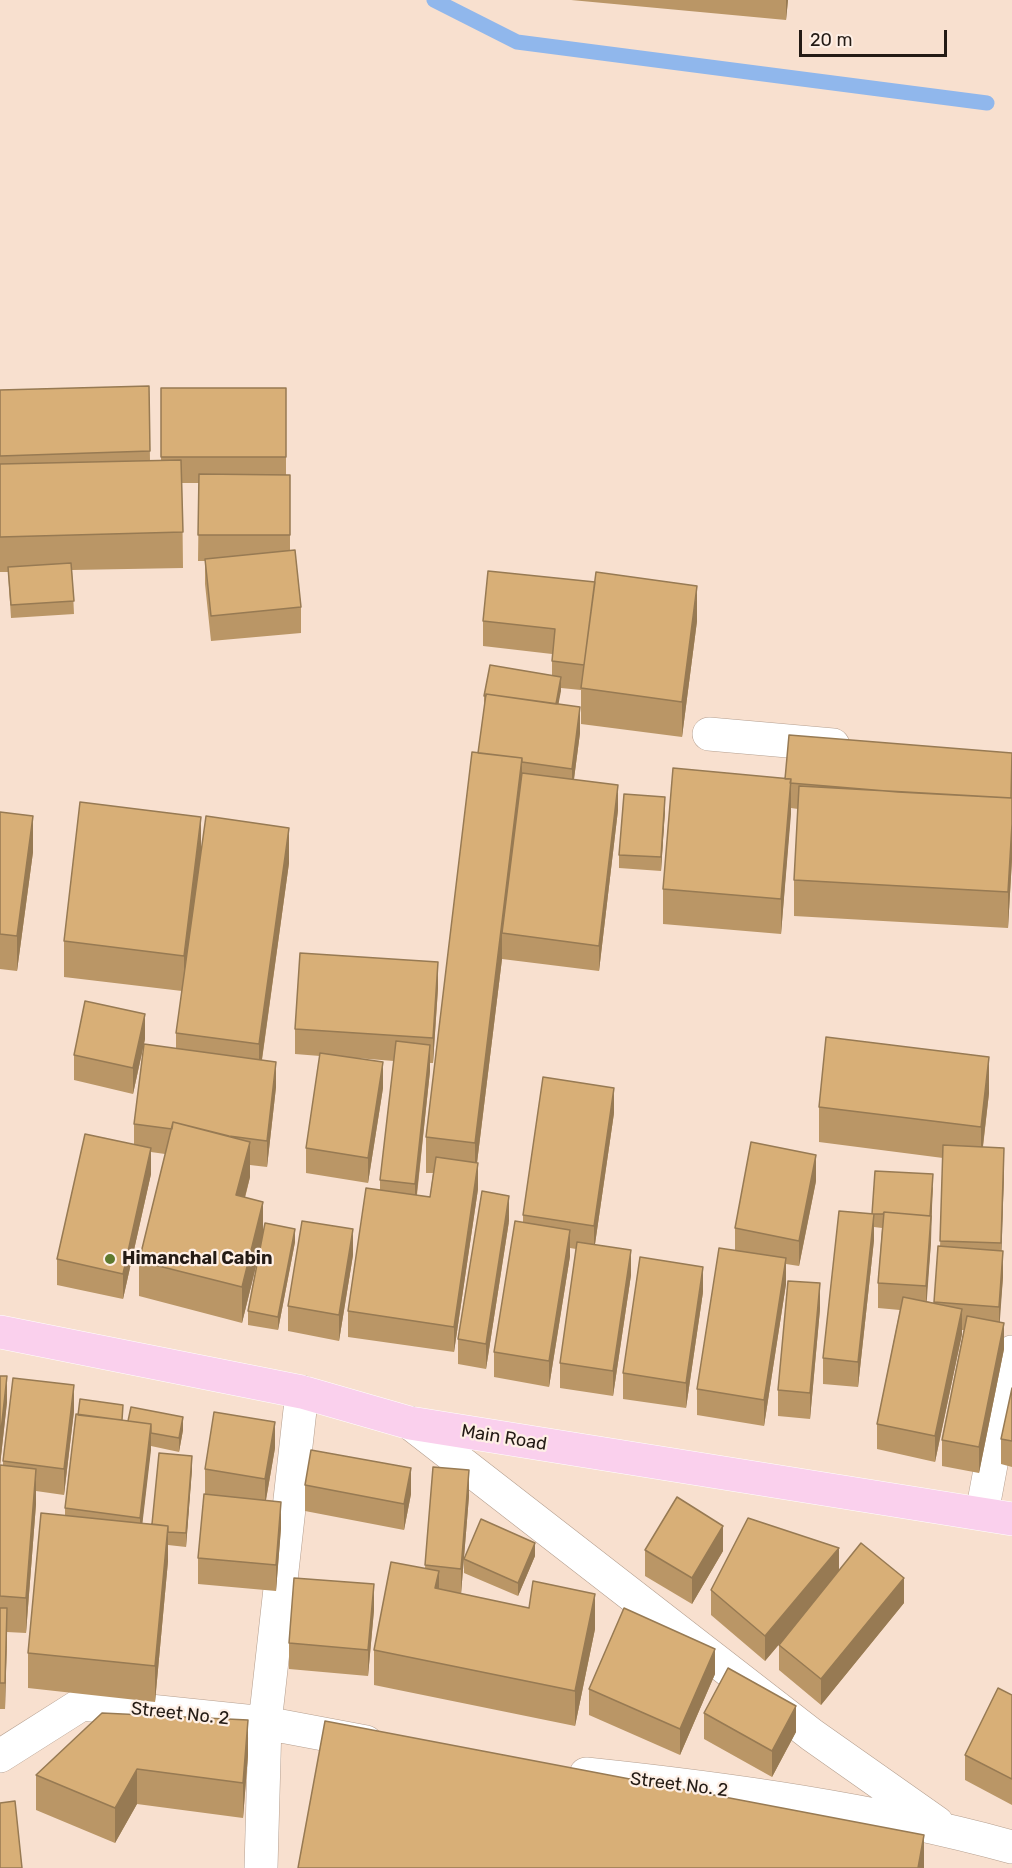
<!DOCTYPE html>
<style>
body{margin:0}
#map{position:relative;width:1012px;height:1868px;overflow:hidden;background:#f8e0cf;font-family:Rubik,sans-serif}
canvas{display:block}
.scale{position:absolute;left:799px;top:30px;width:148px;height:27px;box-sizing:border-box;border:3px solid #241b15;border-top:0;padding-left:8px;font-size:18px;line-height:21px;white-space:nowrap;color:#241b15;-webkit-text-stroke:4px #feefe5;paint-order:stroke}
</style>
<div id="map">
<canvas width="1012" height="1868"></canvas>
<div class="scale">20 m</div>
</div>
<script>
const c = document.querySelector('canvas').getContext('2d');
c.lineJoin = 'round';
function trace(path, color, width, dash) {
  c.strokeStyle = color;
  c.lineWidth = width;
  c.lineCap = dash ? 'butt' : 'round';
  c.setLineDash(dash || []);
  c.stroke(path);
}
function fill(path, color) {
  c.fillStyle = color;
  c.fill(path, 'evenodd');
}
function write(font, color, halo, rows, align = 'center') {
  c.font = font + ' Rubik,sans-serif';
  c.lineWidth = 4.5;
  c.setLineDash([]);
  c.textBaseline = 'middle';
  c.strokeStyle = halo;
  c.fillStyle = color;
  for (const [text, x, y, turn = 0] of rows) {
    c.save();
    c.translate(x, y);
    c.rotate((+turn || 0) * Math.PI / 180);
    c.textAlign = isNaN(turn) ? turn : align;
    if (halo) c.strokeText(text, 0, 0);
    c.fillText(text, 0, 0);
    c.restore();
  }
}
trace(new Path2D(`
 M434,0L517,42L987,103`), '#90b7ec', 15);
const minor = new Path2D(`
 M709,734L833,745
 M410,1423L812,1735L937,1823
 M982,1513L1012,1352
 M0,1756L82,1704L265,1723L366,1742
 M586,1774C729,1789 873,1809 1012,1847
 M261,1868L265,1723L302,1392`);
const primary = new Path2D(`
 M0,1332L302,1392L410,1423L1012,1519`);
trace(minor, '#b59f8f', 34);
trace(primary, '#fff', 34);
trace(minor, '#fff', 33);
trace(primary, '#fad0ed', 33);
fill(new Path2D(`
 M571,0H788L786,20Z
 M149,386L150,461L161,460V388H286V475H290V550L301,607V633L211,641L205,584V561H198L199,483H182L183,568L72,570L74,614L11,618L8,572H0V390Z
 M483,621H697L682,737L581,724V690L561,688L558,704L580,733L574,779L618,810L599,971L502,959L477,1163L478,1189L454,1352L348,1337V1311L380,1190V1180L394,1061L356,1058L383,1088L368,1183L306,1173V1148L320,1056L295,1054V1029L438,988L433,1063H430V1071L417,1195L430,1197L433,1173H426V1137L478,753L484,709V696L552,676V654L483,646Z
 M1012,753V859L1008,928L794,916V880L798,809L791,808L781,934L663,924V889L785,779Z
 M665,810L661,871L619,868V855Z
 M0,812L33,852L17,971L0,969Z
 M201,852L289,863L262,1060L276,1087L267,1167L250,1165V1177L245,1198L263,1233L295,1242L278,1330L248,1325V1311L259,1254L242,1323L139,1296V1261L165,1154L151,1152V1174L123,1299L57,1285V1259L134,1145V1124L176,1049V1033L182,991L64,977V941Z
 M145,1039L133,1094L74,1080V1055Z
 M989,1093L983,1147L1004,1173L1001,1251L1003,1277L999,1322L1004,1349L979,1473L942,1466V1440L964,1330H962V1334L935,1462L877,1449V1424L900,1310L878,1308V1283L882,1228L874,1227V1240L858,1387L823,1384V1358L872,1214L933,1187L931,1222V1242L926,1301L934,1303L940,1247L943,1158L819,1142V1107Z
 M614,1113L595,1244L631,1275L613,1396L560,1388V1363L576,1249L570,1248V1256L549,1387L494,1377V1352L523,1222V1215Z
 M816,1181L799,1266L786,1264V1284L764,1426L697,1415V1389L735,1251V1228Z
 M509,1221L486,1369L458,1364V1339Z
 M353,1255L339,1341L288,1331V1306Z
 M703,1292L686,1408L623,1399V1373Z
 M820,1309L810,1419L778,1416V1390Z
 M0,1376L7,1402L0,1465L3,1466V1461L74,1411L64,1495L36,1491V1504L26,1633L7,1632L5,1709H0Z
 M1012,1388V1467L1001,1464V1439Z
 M123,1420L183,1430L179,1452L151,1446L142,1523L152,1524L192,1469L186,1547L168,1545V1561L155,1702L28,1688V1653L65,1515V1508Z
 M275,1448L266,1500L281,1528L276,1591L198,1584V1558L205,1495V1469Z
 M433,1467L469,1496L461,1594L595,1629L575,1726L374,1685V1650L425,1568Z
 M305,1485L411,1494L404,1530L305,1511Z
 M645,1550L723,1551L692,1604L645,1576Z
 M535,1556L518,1596L464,1573V1559Z
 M839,1570L904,1603L821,1705L779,1670V1645L787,1635L765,1661L711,1615V1590Z
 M374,1610L368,1676L289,1669V1643Z
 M715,1674L680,1755L589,1715V1689Z
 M1012,1695V1805L965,1780V1755Z
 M704,1713L796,1732L772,1777L704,1739Z
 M248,1755L243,1818L137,1804L115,1843L36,1810V1775Z`), '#ba9666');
fill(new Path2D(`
 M786,0H788L786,20Z
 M697,586V621L682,737V702Z
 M561,677V691L555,722V709Z
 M580,707V733L572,794V769Z
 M522,758V793L502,933V959L475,1179V1143Z
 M791,779V814L781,934V899Z
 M618,785V810L599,971V946Z
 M665,797V810L661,871V857Z
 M33,816V852L17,971V936Z
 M201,817V852L184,991V956Z
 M1012,824V859L1008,928V892Z
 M289,828V863L259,1080V1044Z
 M438,962V988L433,1063V1038Z
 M145,1014V1039L133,1094V1068Z
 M430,1045V1071L415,1210V1184Z
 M989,1057V1093L981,1162V1127Z
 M276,1062V1087L267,1167V1141Z
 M383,1062V1088L368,1183V1158Z
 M614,1088V1113L594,1251V1226Z
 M250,1142V1177L236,1231V1195Z
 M151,1148V1174L123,1299V1274Z
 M1004,1148V1173L1001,1268V1243Z
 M816,1155V1181L799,1266V1241Z
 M478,1163V1189L454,1352V1327Z
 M933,1174L931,1242L926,1312V1286Z
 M509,1196V1221L486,1369V1344Z
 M263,1202V1238L242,1323V1287Z
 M874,1214V1240L858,1387V1362Z
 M295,1229V1242L278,1330V1317Z
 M353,1229V1255L339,1341V1315Z
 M570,1230V1256L549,1387V1361Z
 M631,1250V1275L613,1396V1371Z
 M1003,1251V1277L999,1333V1307Z
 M786,1258V1284L764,1426V1400Z
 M703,1267V1292L686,1408V1383Z
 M820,1283V1309L810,1419V1393Z
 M962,1309V1334L935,1462V1436Z
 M1004,1323V1349L979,1473V1447Z
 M7,1376V1402L0,1466V1440Z
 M74,1385V1411L64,1495V1469Z
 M183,1417V1430L179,1452V1438Z
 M275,1422V1448L265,1505V1479Z
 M151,1424V1450L140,1544V1518Z
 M192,1456V1469L186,1547V1533Z
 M411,1468V1494L404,1530V1504Z
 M36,1469V1504L26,1633V1598Z
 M469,1470V1496L461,1594V1569Z
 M281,1502V1528L276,1591V1565Z
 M168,1526V1561L155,1702V1666Z
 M723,1526V1551L692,1604V1578Z
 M535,1543V1556L518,1596V1583Z
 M839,1548V1573L765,1661V1636Z
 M439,1571V1606L435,1588Z
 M904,1578V1603L821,1705V1679Z
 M374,1584V1610L368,1676V1650Z
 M595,1594V1629L575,1726V1691Z
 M7,1608V1634L5,1709V1683Z
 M715,1649V1674L680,1755V1729Z
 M796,1706V1732L772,1777V1751Z
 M248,1720V1755L243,1818V1783Z
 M137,1769V1804L115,1843V1808Z
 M924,1835V1868H918Z`), '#977a53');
const building = new Path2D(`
 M149,386L150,451L0,456V390Z
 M161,388H286V457H161Z
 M181,460L183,532L0,537V464Z
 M199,474L290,475V535H198Z
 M295,550L301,607L211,616L205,559Z
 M71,563L74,601L11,605L8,567Z
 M488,571L595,582L584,665L552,661L555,629L483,621Z
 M596,572L697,586L682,702L581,688Z
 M490,665L561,677L556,704L486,694V696H484Z
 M486,694L580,707L572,769L522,762V758L478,753Z
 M789,735L1012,753L1011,798L898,792L790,783L791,779H785Z
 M472,752L522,758L475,1143L426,1137Z
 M673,768L791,779L781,899L663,889Z
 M522,773L618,785L599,946L502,933Z
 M799,786L1012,798V824L1008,892L794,880Z
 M624,794L665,797L661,857L619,855Z
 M80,802L201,817L184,956L64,941Z
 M0,812L33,816L17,936L0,934Z
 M206,816L289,828L259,1044L176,1033Z
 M300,953L438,962L433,1038L295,1029Z
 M85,1001L145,1014L133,1068L74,1055Z
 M826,1037L989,1057L981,1127L819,1107Z
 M396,1041L430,1045L415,1184L380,1180Z
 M144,1044L276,1062L267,1141L229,1136L173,1122L172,1129L134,1124Z
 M320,1053L383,1062L368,1158L306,1148Z
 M543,1077L614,1088L594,1226L523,1215Z
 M173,1122L250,1142L236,1195L263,1202L242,1287L139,1261Z
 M85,1134L151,1148L123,1274L57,1259Z
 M751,1142L816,1155L799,1241L735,1228Z
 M943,1145L1004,1148L1001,1243L940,1241Z
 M436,1157L478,1163L454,1327L348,1311L366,1188L430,1197Z
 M875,1171L933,1174L930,1216L884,1212L883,1214H872Z
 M482,1191L509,1196L486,1344L458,1339Z
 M839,1211L874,1214L858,1362L823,1358Z
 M884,1212L931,1216L926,1286L878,1283Z
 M302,1221L353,1229L339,1315L288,1306Z
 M515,1221L570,1230L549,1361L494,1352Z
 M265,1223L295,1229L278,1317L248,1311Z
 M577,1242L631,1250L613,1371L560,1363Z
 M938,1246L1003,1251L999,1307L934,1302Z
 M719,1248L786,1258L764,1400L697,1389Z
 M640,1257L703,1267L686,1383L623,1373Z
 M788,1281L820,1283L810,1393L778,1390Z
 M903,1297L962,1309L935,1436L877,1424Z
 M967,1316L1004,1323L979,1447L942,1440Z
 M0,1376H7L0,1440Z
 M13,1378L74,1385L64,1469L3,1461Z
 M1012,1388V1441L1001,1439Z
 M80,1399L123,1405L122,1420L78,1415Z
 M131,1407L183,1417L179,1438L151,1433V1424L128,1421Z
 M214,1412L275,1422L265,1479L205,1469Z
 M76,1414L151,1424L140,1518L65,1508Z
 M311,1450L411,1468L404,1504L305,1485Z
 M159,1453L192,1456L186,1533L168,1532V1526L152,1524Z
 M0,1465L36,1469L26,1598L0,1596Z
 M433,1467L469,1470L461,1569L425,1565Z
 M204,1494L281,1502L276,1565L198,1558Z
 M677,1497L723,1526L692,1578L645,1550Z
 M41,1513L168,1526L155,1666L28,1653Z
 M748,1518L839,1548L765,1636L711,1590Z
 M481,1519L535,1543L518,1583L464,1559Z
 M861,1543L904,1578L821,1679L779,1645Z
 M391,1562L439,1571L435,1588L529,1608L533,1581L595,1594L575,1691L374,1650Z
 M294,1578L374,1584L368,1650L289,1643Z
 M0,1608H7L5,1683H0Z
 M624,1608L715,1649L680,1729L589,1689Z
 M728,1668L796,1706L772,1751L704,1713Z
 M998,1688L1012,1695V1779L965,1755Z
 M102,1713L248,1720L243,1783L137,1769L115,1808L36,1775Z
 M325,1721L924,1835L918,1868H298Z
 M15,1801L22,1868H0V1803Z`);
fill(building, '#d8af77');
trace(building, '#977a53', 1.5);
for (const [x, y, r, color] of [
 [110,1259,6,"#5e7a2e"]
]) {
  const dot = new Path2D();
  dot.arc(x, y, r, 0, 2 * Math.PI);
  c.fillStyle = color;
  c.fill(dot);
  trace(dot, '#feefe5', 2);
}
write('bold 18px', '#241b15', '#feefe5', [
 ["Himanchal Cabin",122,1259]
], 'left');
write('18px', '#241b15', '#feefe5', [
 ["Main Road",504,1438,9],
 ["Street No. 2",180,1714,6],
 ["Street No. 2",679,1785,7]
]);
</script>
